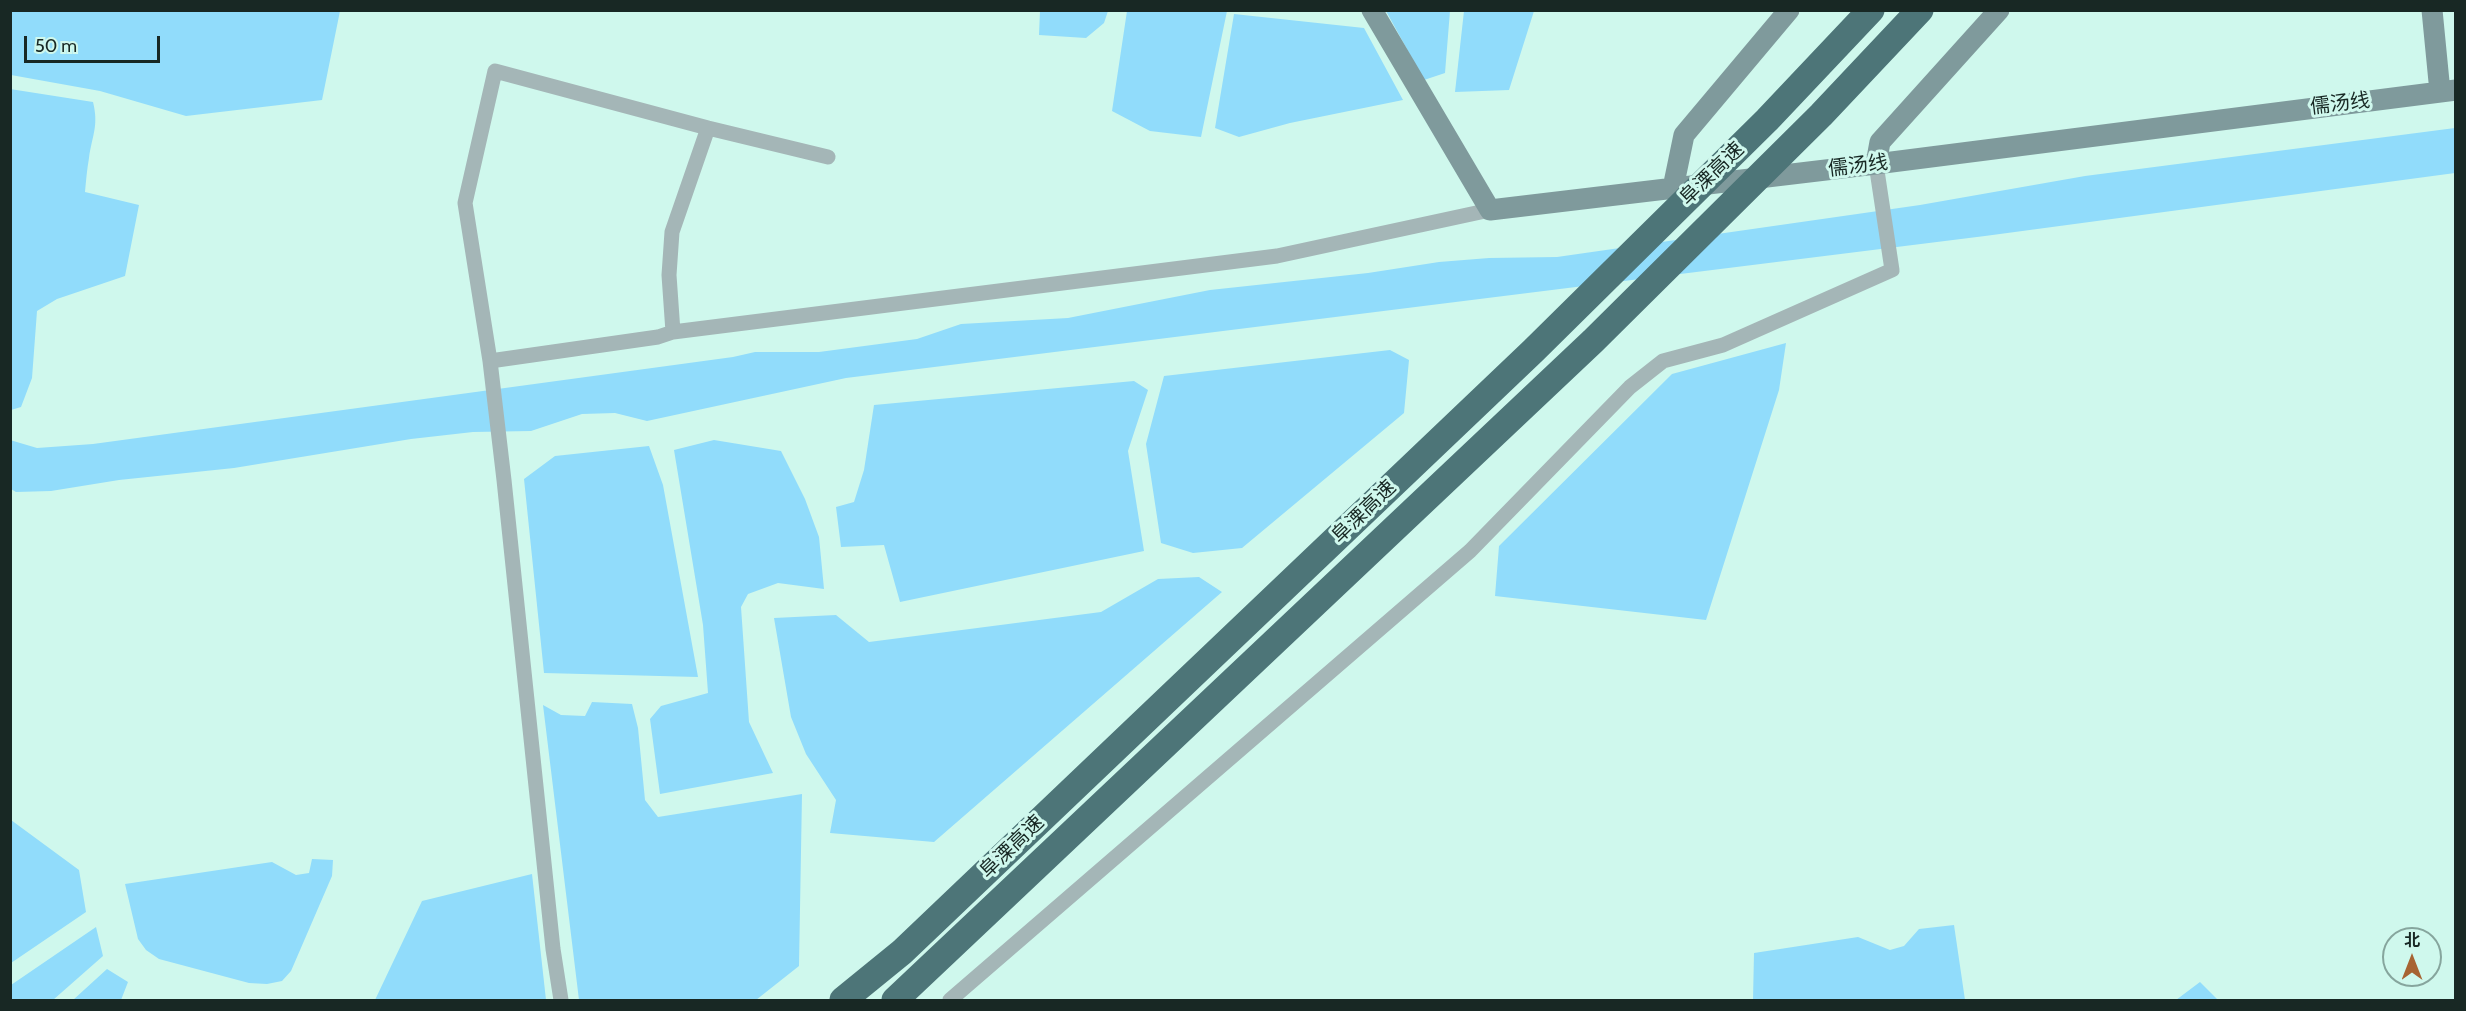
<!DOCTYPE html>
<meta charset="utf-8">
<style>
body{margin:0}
#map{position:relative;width:2466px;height:1011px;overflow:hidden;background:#cff8ed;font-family:Cabin,"Noto Sans SC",sans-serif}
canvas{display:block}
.frame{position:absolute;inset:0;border:12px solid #182824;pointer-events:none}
.north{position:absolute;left:2382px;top:927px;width:60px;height:60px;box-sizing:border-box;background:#cff8ed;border:2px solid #86a59d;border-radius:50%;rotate:0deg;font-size:16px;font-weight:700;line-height:24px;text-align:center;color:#182824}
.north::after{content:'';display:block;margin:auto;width:21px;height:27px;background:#a76433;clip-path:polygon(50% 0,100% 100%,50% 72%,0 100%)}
.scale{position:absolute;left:24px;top:36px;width:136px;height:27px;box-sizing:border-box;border:3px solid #182824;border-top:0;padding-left:8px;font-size:18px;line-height:21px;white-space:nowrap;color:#182824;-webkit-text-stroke:4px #cff8ed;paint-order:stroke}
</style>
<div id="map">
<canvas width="2466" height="1011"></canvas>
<div class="frame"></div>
<div class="north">北</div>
<div class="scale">50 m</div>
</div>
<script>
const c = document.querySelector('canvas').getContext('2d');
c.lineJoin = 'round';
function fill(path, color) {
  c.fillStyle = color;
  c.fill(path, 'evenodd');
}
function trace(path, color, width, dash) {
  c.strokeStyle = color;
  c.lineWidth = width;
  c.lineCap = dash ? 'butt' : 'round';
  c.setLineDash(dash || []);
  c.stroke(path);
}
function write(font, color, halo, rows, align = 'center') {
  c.font = font + ' Cabin,"Noto Sans SC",sans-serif';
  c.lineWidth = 6;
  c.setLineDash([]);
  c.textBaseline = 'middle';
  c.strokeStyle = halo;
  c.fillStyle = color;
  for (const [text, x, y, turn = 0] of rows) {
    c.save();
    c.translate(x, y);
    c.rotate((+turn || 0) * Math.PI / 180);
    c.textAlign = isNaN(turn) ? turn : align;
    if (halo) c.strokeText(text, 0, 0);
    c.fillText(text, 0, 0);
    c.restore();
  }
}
fill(new Path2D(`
 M10,11L11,10L340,11L322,100L186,116L100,91L11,75Z
 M1040,11V10L1108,11L1104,23L1086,38L1039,35Z
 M1127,11H1227L1201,137L1150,131L1112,111Z
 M1386,11H1450L1445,73L1424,80Z
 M1464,11H1534L1509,90L1455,92Z
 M1234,14L1364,28L1403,100L1290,123L1239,137L1215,128Z
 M10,89L93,102C99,126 92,136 89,158C87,169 86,181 85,192L139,205L125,276L57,299L37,311L32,378L21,407L11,410Z
 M2455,128V173L1985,236L846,378L647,421L615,413L582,414L531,431L473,432L411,439L234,468L119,480L51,491L16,492L11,489L10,440L37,448L93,444L733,357L755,352H819L917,339L961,324L1068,318L1210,290L1368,273L1439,262L1489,258L1557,257L1920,205L2085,176Z
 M1786,343L1779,390L1706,620L1495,596L1499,546L1672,374Z
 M1390,350L1409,360L1404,413L1242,548L1193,553L1161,543L1146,444L1164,376Z
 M1134,381L1148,390L1128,451L1144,551L900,602L884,545L841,547L836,507L854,502L864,470L874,405Z
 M714,440L781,451L805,499L819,537L824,589L778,583L748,594L741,607L749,722L773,773L660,794L650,719L661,706L708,693L703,625L674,450Z
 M649,446L663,485L698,677L544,673L524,479L555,456Z
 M1199,577L1222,592L934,842L830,833L836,800L806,754L791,717L774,618L836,615L869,642L1101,612L1158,579Z
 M592,702L632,704L638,728L645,800L658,817L802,794L799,966L756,1000H579L543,705L561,715L585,716Z
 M11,820L79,870L86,912L11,963Z
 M312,859L333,860L332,876L291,971L282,981L267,984L249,983L159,959L146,950L138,939L125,884L272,862L296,875L309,873Z
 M532,874L546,1000H375L422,901Z
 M1954,925L1965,1000H1753L1754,953L1858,937L1890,950L1904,946L1919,929Z
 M96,927L103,956L53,1000H11V985Z
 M107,969L128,982L121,1000H73Z
 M2200,982L2218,1000H2176Z`), '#91dcfb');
trace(new Path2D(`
 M673,332L669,275L672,232L708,128
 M490,361L658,337L673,332L1277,256L1490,210
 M561,1000L553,949L504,480L490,361L465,203L495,71L708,128L828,157
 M950,1000L1470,551L1630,387L1663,361L1723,345L1892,270L1876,164`), '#a4b6b7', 15);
trace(new Path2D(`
 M1372,10L1490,210L1876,164L2456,90
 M2432,10L2440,92
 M1876,164L1880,142L1999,10
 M1673,188L1684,135L1789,10`), '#7f9a9c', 21);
trace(new Path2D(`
 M843,1000L902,952L1533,351L1767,120L1871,10
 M895,1000L1593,341L1821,115L1920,10`), '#4d7578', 27);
write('20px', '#182824', '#cff8ed', [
 ["儒汤线",2340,104,-7],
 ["儒汤线",1858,166,-7],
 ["阜溧高速",1712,174,-44],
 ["阜溧高速",1364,512,-44],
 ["阜溧高速",1012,847,-44]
]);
</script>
